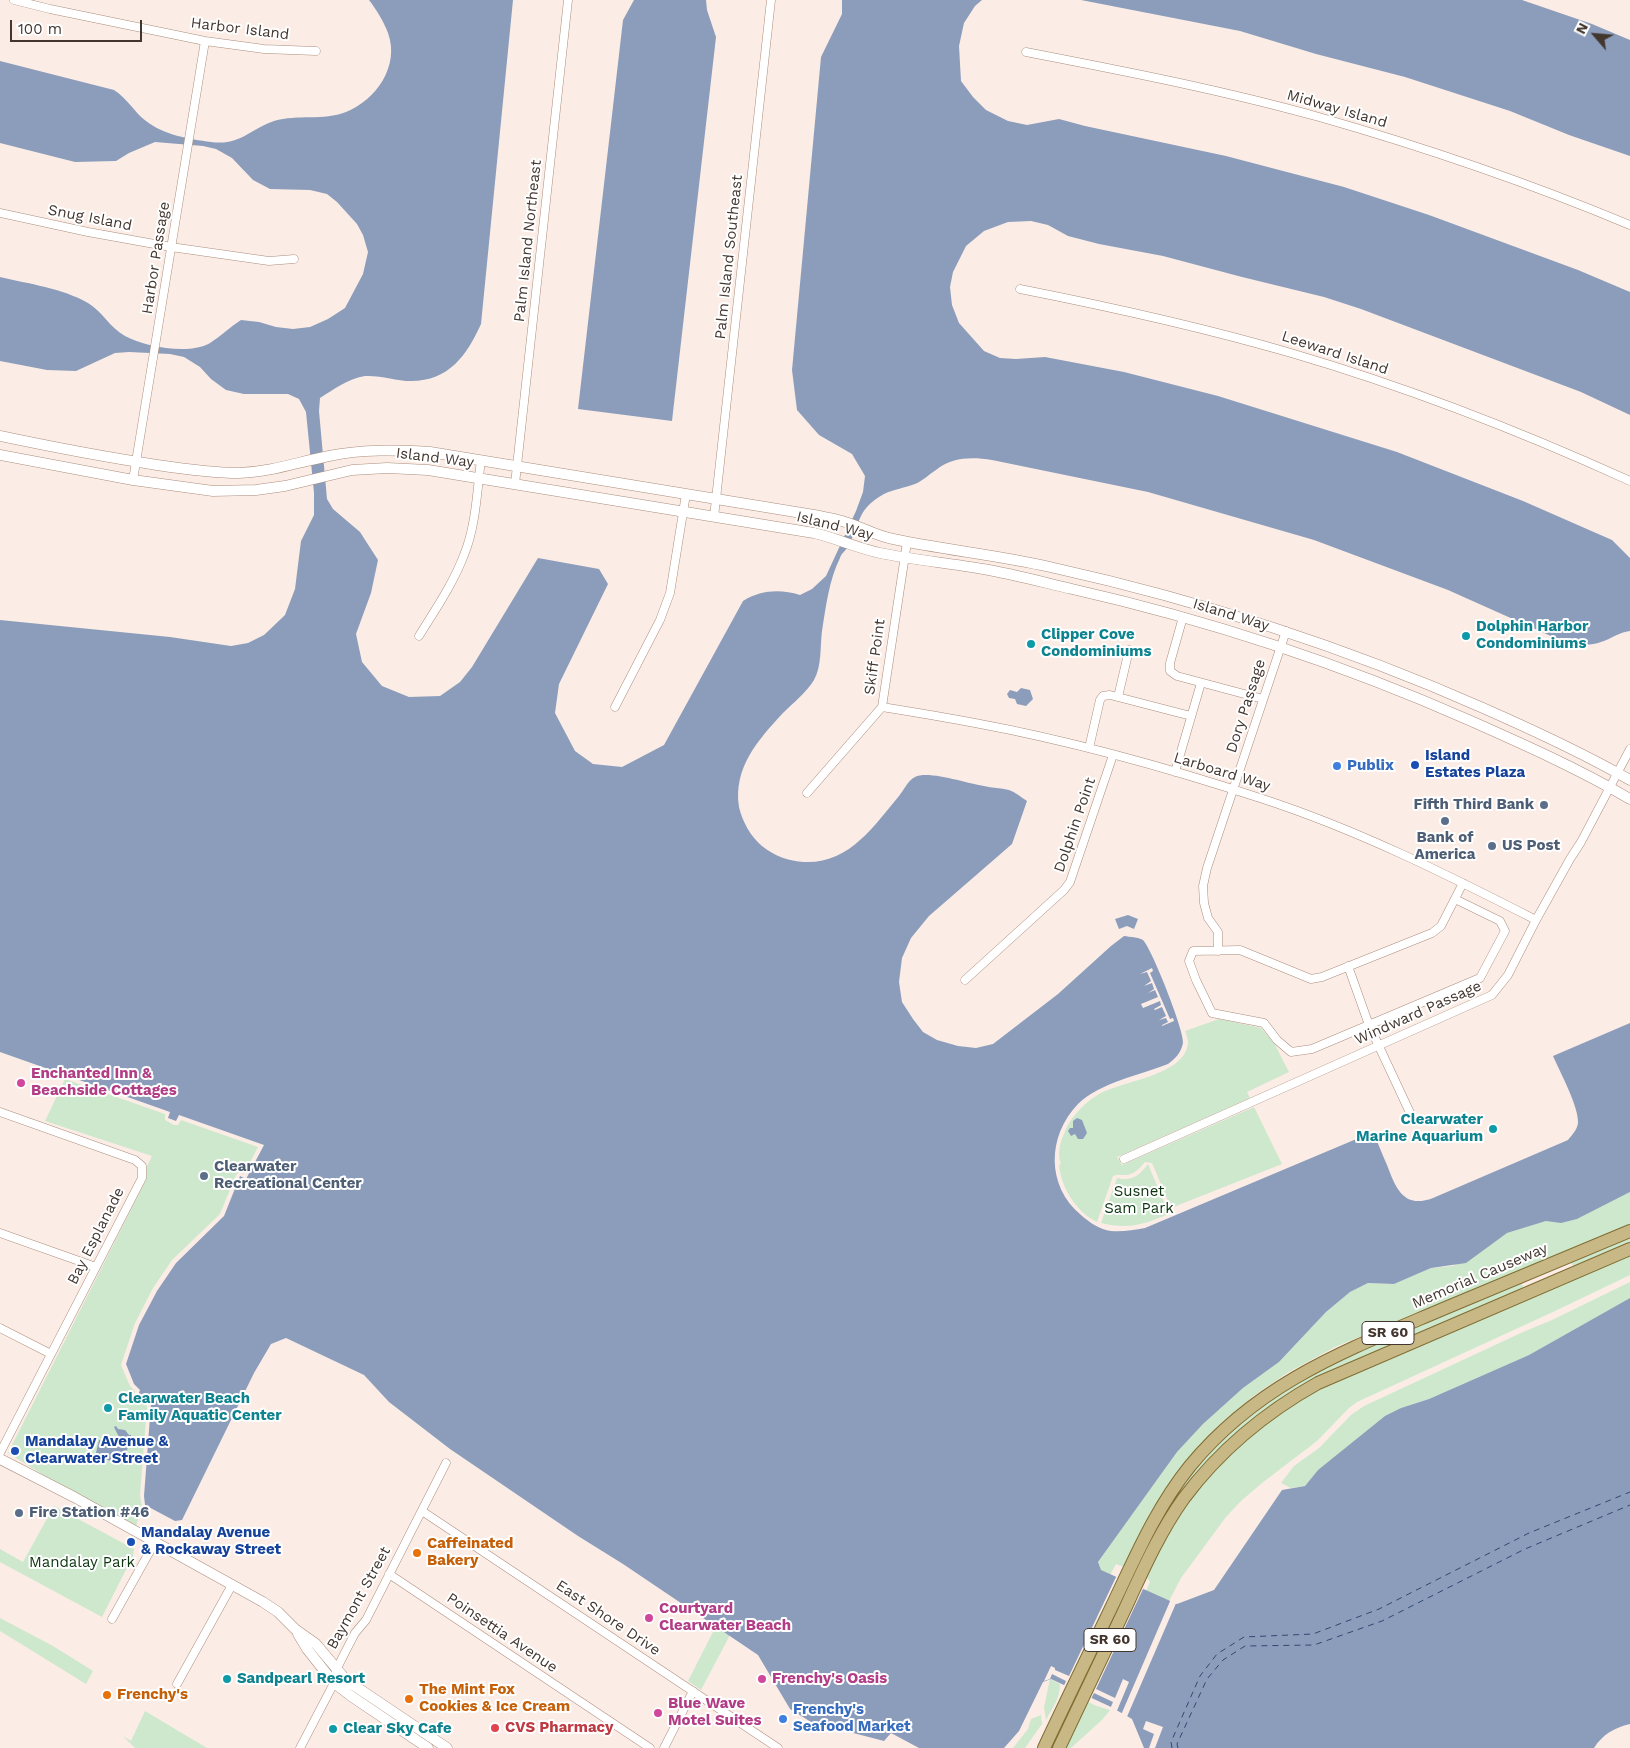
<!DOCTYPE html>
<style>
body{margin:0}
#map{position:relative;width:1630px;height:1748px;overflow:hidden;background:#fbede6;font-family:"Work Sans",sans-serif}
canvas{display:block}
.north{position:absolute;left:1570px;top:10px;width:50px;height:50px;-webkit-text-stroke:4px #fff;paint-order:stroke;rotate:297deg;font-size:14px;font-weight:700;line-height:20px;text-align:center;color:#43362f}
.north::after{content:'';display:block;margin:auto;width:18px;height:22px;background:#43362f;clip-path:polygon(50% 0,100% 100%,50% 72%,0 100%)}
.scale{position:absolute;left:10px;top:20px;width:132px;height:22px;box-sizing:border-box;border:2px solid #43362f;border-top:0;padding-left:6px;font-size:15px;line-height:18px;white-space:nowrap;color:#43362f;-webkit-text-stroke:4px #fff;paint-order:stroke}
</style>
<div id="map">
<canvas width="1630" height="1748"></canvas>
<div class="north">N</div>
<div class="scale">100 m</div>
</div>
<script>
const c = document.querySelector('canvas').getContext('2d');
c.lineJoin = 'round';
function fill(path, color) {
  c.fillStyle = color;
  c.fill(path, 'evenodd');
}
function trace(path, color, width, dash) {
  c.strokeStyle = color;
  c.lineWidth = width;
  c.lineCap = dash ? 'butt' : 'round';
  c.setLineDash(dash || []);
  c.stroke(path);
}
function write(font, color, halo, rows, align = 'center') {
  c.font = font + ' "Work Sans",sans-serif';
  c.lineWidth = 4;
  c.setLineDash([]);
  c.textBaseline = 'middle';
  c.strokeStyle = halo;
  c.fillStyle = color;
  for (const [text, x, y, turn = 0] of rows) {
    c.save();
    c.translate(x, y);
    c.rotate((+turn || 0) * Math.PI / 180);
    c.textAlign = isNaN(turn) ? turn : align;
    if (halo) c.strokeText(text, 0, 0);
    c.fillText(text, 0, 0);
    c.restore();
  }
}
fill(new Path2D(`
 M1219,1019L1261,1028L1274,1043L1289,1072L1247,1092L1250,1098L1117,1157L1122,1165L1254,1107L1282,1164L1171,1208L1152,1163L1145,1162C1140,1168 1134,1175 1125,1175C1120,1175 1118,1174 1113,1176L1097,1222C1076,1212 1061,1187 1059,1165L1061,1164C1057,1155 1060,1142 1064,1134C1069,1119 1083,1104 1096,1096C1120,1080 1186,1077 1188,1042C1188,1039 1186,1034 1185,1031Z
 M65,1079L165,1114V1120L174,1125H178L181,1120L258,1147L244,1174L239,1172L236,1175L220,1214L172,1260L153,1288L135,1323L121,1365L130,1386L135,1391L134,1397L147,1406L140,1495L142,1507L136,1526L53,1481L8,1453L146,1180L147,1166L152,1156L45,1121Z
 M1148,1164L1169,1214C1144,1224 1129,1230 1101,1223L1117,1178C1131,1182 1140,1175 1148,1164Z
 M1630,1192V1224L1335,1347L1287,1373L1255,1395L1221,1423L1189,1458L1124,1567L1116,1564L1110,1575L1100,1570L1098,1562L1177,1452L1203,1424L1243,1388L1279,1362L1326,1312L1350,1292L1368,1283L1394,1284L1431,1268L1453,1266L1489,1245L1507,1233L1546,1221L1577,1219Z
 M1630,1235V1244L1574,1267L1571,1263Z
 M1630,1254V1275L1555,1311L1357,1402L1349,1408L1317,1441L1262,1483L1241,1501L1226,1517L1181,1578L1169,1601L1146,1591L1150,1582L1146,1576L1164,1537L1191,1497L1217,1466L1254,1431L1313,1391Z
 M1630,1282V1298L1529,1355L1429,1399L1401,1408L1318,1470L1305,1486L1291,1488L1281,1483L1294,1466L1319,1448L1351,1415L1364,1406L1523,1332L1552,1320Z
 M1521,1283L1523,1286L1521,1290L1336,1368L1291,1392L1271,1405L1239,1431L1161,1524L1158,1523L1186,1480L1237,1424L1318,1368Z
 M54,1506L134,1549L133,1556L102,1617L0,1562V1549L23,1562Z
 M0,1618L53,1646L93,1671L86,1684L0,1631Z
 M716,1626L730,1635L701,1690L688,1681Z
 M1050,1679L1060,1684C1060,1699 1053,1707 1046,1720L1044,1707Z
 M1087,1701L1094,1705L1110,1710L1102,1720L1071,1748H1065Z
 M145,1711L207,1748H135L123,1736L131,1741Z
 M1041,1715L1042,1724L1025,1748H1013L1028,1729L1031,1719Z`), '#cde8cc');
fill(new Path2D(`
 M369,0H513L481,324C467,355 449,381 411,381C396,381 380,375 365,376C349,378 333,390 320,398L319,411L327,499L333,509L360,532L378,560L371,593L356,634L362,662L382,686L409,697L440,696L460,682L472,667L538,558L599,569L608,584L559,684L555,713L575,751L593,764L622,767L664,745L743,601C761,590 780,589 800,595L812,589L826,576L856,511L863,492L865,476L852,454L819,435L797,410L792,370L821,57L842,14V0H982L975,6L964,23L959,46L961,81L973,97L986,110L1008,121L1027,125L1059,119L1085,126L1226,156L1344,187L1429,215L1578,270L1630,292V415L1581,392L1361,309L1324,297L1242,277L1163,256L1099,244L1068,236L1048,225L1031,221L1008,222L984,231L966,246L953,272L950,287L952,305L959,323L984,351L1000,358L1016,359L1045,357L1124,372L1218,396L1397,452L1523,501L1612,540L1630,558V631C1619,632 1611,639 1601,642C1588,647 1574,644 1562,641L1448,590L1314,540L1148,492L992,460C971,457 953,457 936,470C929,474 923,481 915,484C905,488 894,489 884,494C855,510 861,525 847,548C845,551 841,554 840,558C829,580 826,606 822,631C820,646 822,666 814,680C806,693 794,702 783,713C758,740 733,768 739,807C742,821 751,837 762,846C774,856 789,861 804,862C849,864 873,827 899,796C904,790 908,780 915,777C929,770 968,784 984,786C992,788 1001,788 1009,790C1015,792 1021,797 1027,801L1012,844L929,916L911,938L902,958L899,982L902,1002L913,1019L923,1032L937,1040L958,1046L976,1048L993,1044L1058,994L1111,946L1124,936C1130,937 1138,937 1143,940C1151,947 1185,1032 1183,1043C1181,1053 1175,1059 1168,1064C1140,1075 1099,1083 1078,1104C1047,1136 1046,1186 1081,1215C1089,1222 1100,1230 1111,1231C1122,1232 1134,1230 1145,1228L1373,1132C1378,1143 1382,1154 1387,1165C1396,1189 1404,1209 1433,1198L1568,1140C1572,1135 1577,1130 1578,1123C1579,1107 1560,1072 1553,1056L1630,1023V1192L1577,1219L1561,1223L1546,1221L1507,1233L1466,1263L1431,1268L1394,1284L1368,1283L1350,1292L1326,1312L1279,1362L1243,1388L1203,1424L1177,1452L1098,1562L1101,1570L1177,1604L1214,1590L1282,1490L1305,1486L1318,1470L1385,1416L1401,1408L1429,1399L1529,1355L1630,1298V1724C1614,1728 1603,1734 1594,1748H1144L1132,1719L1111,1707L1051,1679L1043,1682L1019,1731L1004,1748H919L891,1733L884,1741L811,1722L790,1709L758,1655L623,1564L578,1536L450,1449L389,1402L364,1375L286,1338L271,1344L254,1373L182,1520L175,1521L145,1505L144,1496L151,1404L138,1396L140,1390L134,1384L126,1364L139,1325L157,1291L176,1263L224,1216L240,1176L246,1179L264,1145L179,1115L176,1121L168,1118L170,1112L0,1052V620L170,637L231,646L248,643L264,635L285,615L295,589L301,541L314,515V493L306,412L299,399L288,394H244L226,390L211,379L200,367L184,357L170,354L129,352L115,353L76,371L47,370L0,361V277C29,284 62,288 88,303C102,311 110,328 125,336C145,347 190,355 210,343C221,336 230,327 241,320L259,322L276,327L293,329L310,327L328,319L345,308L363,274L368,252L363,235L357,224L337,202L327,194L310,190L270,189L253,180L232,158L216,149L203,146L155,142L129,153L116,161L75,162L0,143V61L114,90C128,99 134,112 146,121C164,135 189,139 211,142C240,146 250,129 274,121C298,114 323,121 346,112C376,100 400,66 388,33C384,22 376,9 369,0Z
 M634,0H706L707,10L716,37L672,421L578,409L623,20Z
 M1081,0H1522L1592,24L1630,40V156L1569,135L1510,111L1405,77L1316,54L1240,31Z
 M1021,688L1030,690L1033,699L1026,706L1017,704L1015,699L1009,698L1007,694L1010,690L1017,692Z
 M1128,915L1138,919L1134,929L1127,926L1119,929L1115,919Z
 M1077,1118L1082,1120L1087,1133L1083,1139H1078L1075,1134L1071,1136L1068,1131L1070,1128H1073V1121Z
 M116,1426L118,1429L125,1430L129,1435H131V1442H129L124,1464L95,1457L99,1440L115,1444L118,1441L119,1437L114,1427Z`), '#8c9dbb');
fill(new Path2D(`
 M1152,968L1153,971L1150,973L1170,1019L1173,1018L1174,1021L1162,1026V1025L1168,1022L1166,1018L1159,1020L1166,1016L1162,1007L1155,1010L1154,1009L1161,1005L1160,1001L1143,1008L1141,1004L1158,997L1155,990L1148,993L1154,989L1152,983L1144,986L1151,981L1147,972L1140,974Z
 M1117,1575L1144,1587L1096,1689L1115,1698L1123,1679L1129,1682L1116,1713L1110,1709L1113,1702L1094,1693L1090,1701L1063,1688L1066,1681L1052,1674L1050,1679L1044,1681L1051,1666L1055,1668V1670L1069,1676Z
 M1171,1599L1177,1601L1126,1719L1121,1715Z
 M1146,1721L1163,1727L1155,1748H1149L1154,1734L1143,1729Z`), '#fbede6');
trace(new Path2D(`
 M1172,1748L1171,1742L1200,1676L1217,1654L1244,1637L1313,1634L1379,1609L1529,1533L1630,1492
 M1178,1748L1177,1744L1207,1679L1223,1660L1245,1646L1314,1645L1382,1621L1525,1549L1630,1505`), '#2f4872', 1, [6, 5]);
const minor = new Path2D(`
 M14,0L50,9L205,41L264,49L316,51
 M1026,52C1124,71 1222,90 1319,117C1424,147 1529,183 1630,225
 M0,213L88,232L171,247L269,261L294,259
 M1020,289C1111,307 1202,327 1291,353C1407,387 1520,431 1630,481
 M133,480L205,41
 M515,484L568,0
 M714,517L771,0
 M1183,617L1170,663V671L1177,676L1263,699
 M419,636C435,610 453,584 464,555C476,526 477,491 481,460
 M1118,697L1129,650
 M615,707L660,620L670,593L686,494
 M882,707C913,712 944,717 975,723C1072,741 1169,768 1263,799C1358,830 1448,875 1536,920
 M1089,748L1100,700L1103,696L1110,695L1191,716
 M1175,772L1201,683
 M807,793L882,707L907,542
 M1455,899L1500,921L1505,931L1480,978L1312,1049L1291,1052L1277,1040L1264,1023L1212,1013L1196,980L1189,961L1193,951L1240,950L1311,979L1322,977L1432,933L1441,926L1463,883
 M1218,951V932L1208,918L1204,903L1203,886L1207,868L1286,631
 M1348,966L1369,1025L1412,1117
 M965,980L1064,890L1070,882L1113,755
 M0,1112L135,1160L142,1166V1178L0,1453
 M1124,1159L1492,995L1508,975L1536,920L1570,859L1581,842L1630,749
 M0,1233L96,1267
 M0,1328L51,1354
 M422,1511L778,1748
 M389,1574L650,1748
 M112,1619L155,1542
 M177,1684L232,1585
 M300,1748L334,1683L336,1670L355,1633L366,1620L446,1463
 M664,1748L693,1691`);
const tertiary = new Path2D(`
 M0,436C52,447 104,457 157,465C184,469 212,473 239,473C271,472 298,462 329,456C363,449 396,450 430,452L820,516C828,518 837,519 845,522C862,527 876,536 893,539C945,550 998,555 1050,567C1199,600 1343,646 1483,708C1533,730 1583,753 1630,780
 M0,455L133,480L213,491L256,490L285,486L352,470L387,468L428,470L814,533C836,538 857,548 880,553C914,560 949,563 983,569C1013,574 1042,582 1072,589C1209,620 1342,664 1471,721C1525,745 1579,769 1630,799
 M0,1459L74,1497L263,1602L278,1612L295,1629L316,1644L346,1680L447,1748
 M298,1634L307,1649L334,1683L351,1696L428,1748`);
const primary = new Path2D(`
 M1044,1748C1066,1701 1089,1654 1112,1606C1135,1558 1156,1508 1190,1466C1259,1382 1347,1350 1443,1309C1506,1283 1568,1257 1630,1231
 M1059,1748C1081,1702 1102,1657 1124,1611C1142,1572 1159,1533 1184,1498C1220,1450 1266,1412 1318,1383L1630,1249`);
trace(minor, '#ac8d7c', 9);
trace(tertiary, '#ac8d7c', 11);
trace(primary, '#806c32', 14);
trace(minor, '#fff', 8);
trace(tertiary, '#fff', 10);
trace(primary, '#c7b885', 12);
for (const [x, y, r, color] of [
 [1466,636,5,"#0f9aa8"],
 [1031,644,5,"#0f9aa8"],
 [1415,765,5,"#1a4fb4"],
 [1337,766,5,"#3f7fe0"],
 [1544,805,5,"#5c6f8a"],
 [1445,821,5,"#5c6f8a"],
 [1492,846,5,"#5c6f8a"],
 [21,1083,5,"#d1479c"],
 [1493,1129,5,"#0f9aa8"],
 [204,1176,5,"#5c6f8a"],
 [108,1408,5,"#0f9aa8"],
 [15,1451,5,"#1a4fb4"],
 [19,1513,5,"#5c6f8a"],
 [131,1542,5,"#1a4fb4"],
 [417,1553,5,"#e8710a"],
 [649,1618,5,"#d1479c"],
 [227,1679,5,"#0f9aa8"],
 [762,1679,5,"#d1479c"],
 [107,1695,5,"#e8710a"],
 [409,1699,5,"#e8710a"],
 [658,1713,5,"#d1479c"],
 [783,1719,5,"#3f7fe0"],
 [495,1728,5,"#e0444e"],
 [333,1729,5,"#0f9aa8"]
]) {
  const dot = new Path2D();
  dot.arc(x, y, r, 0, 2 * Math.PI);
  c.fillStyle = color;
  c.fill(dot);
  trace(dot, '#fff', 2);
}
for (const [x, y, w] of [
 [1388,1333,52],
 [1110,1640,52]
]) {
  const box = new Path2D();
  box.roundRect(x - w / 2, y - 11.5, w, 23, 4);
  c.fillStyle = '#fff';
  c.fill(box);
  trace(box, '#43362f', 1);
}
write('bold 14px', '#43362f', null, [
 ["SR 60",1388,1333],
 ["SR 60",1110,1640]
]);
write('15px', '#43362f', '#fff', [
 ["Harbor Island",240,29,7],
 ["Midway Island",1337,109,16],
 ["Snug Island",90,218,11],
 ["Palm Island Northeast",528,241,-84],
 ["Palm Island Southeast",729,257,-84],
 ["Harbor Passage",156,258,-81],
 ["Leeward Island",1335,353,18],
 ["Island Way",435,458,7],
 ["Island Way",835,526,14],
 ["Island Way",1231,615,17],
 ["Skiff Point",875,657,-82],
 ["Dory Passage",1246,706,-72],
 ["Larboard Way",1222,772,17],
 ["Dolphin Point",1075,825,-71],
 ["Windward Passage",1418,1013,-24],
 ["Bay Esplanade",96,1236,-63],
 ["Memorial Causeway",1480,1276,-23],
 ["Baymont Street",359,1598,-61],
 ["East Shore Drive",608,1618,34],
 ["Poinsettia Avenue",502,1633,34]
]);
write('bold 15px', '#0d838f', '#fff', [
 ["Dolphin Harbor",1476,627],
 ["Condominiums",1476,644],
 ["Clipper Cove",1041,635],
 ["Condominiums",1041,652],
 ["Clearwater",1483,1120,"right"],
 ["Marine Aquarium",1483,1137,"right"],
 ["Clearwater Beach",118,1399],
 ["Family Aquatic Center",118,1416],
 ["Sandpearl Resort",237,1679],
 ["Clear Sky Cafe",343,1729]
], 'left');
write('bold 15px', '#164399', '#fff', [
 ["Island",1425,756],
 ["Estates Plaza",1425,773],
 ["Mandalay Avenue &",25,1442],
 ["Clearwater Street",25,1459],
 ["Mandalay Avenue",141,1533],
 ["& Rockaway Street",141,1550]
], 'left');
write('bold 15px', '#366cbe', '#fff', [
 ["Publix",1347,766],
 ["Frenchy's",793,1710],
 ["Seafood Market",793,1727]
], 'left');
write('bold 15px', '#4e5e75', '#fff', [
 ["Fifth Third Bank",1534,805,"right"],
 ["Bank of",1445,838,"center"],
 ["America",1445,855,"center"],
 ["US Post",1502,846],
 ["Clearwater",214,1167],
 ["Recreational Center",214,1184],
 ["Fire Station #46",29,1513]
], 'left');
write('bold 15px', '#b23c85', '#fff', [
 ["Enchanted Inn &",31,1074],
 ["Beachside Cottages",31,1091],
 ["Courtyard",659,1609],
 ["Clearwater Beach",659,1626],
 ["Frenchy's Oasis",772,1679],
 ["Blue Wave",668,1704],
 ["Motel Suites",668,1721]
], 'left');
write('15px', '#0b340e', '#fff', [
 ["Susnet",1139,1192],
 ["Sam Park",1139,1209],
 ["Mandalay Park",82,1563]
]);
write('bold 15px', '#c56008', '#fff', [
 ["Caffeinated",427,1544],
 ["Bakery",427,1561],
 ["The Mint Fox",419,1690],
 ["Cookies & Ice Cream",419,1707],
 ["Frenchy's",117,1695]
], 'left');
write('bold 15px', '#be3a42', '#fff', [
 ["CVS Pharmacy",505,1728]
], 'left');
</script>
